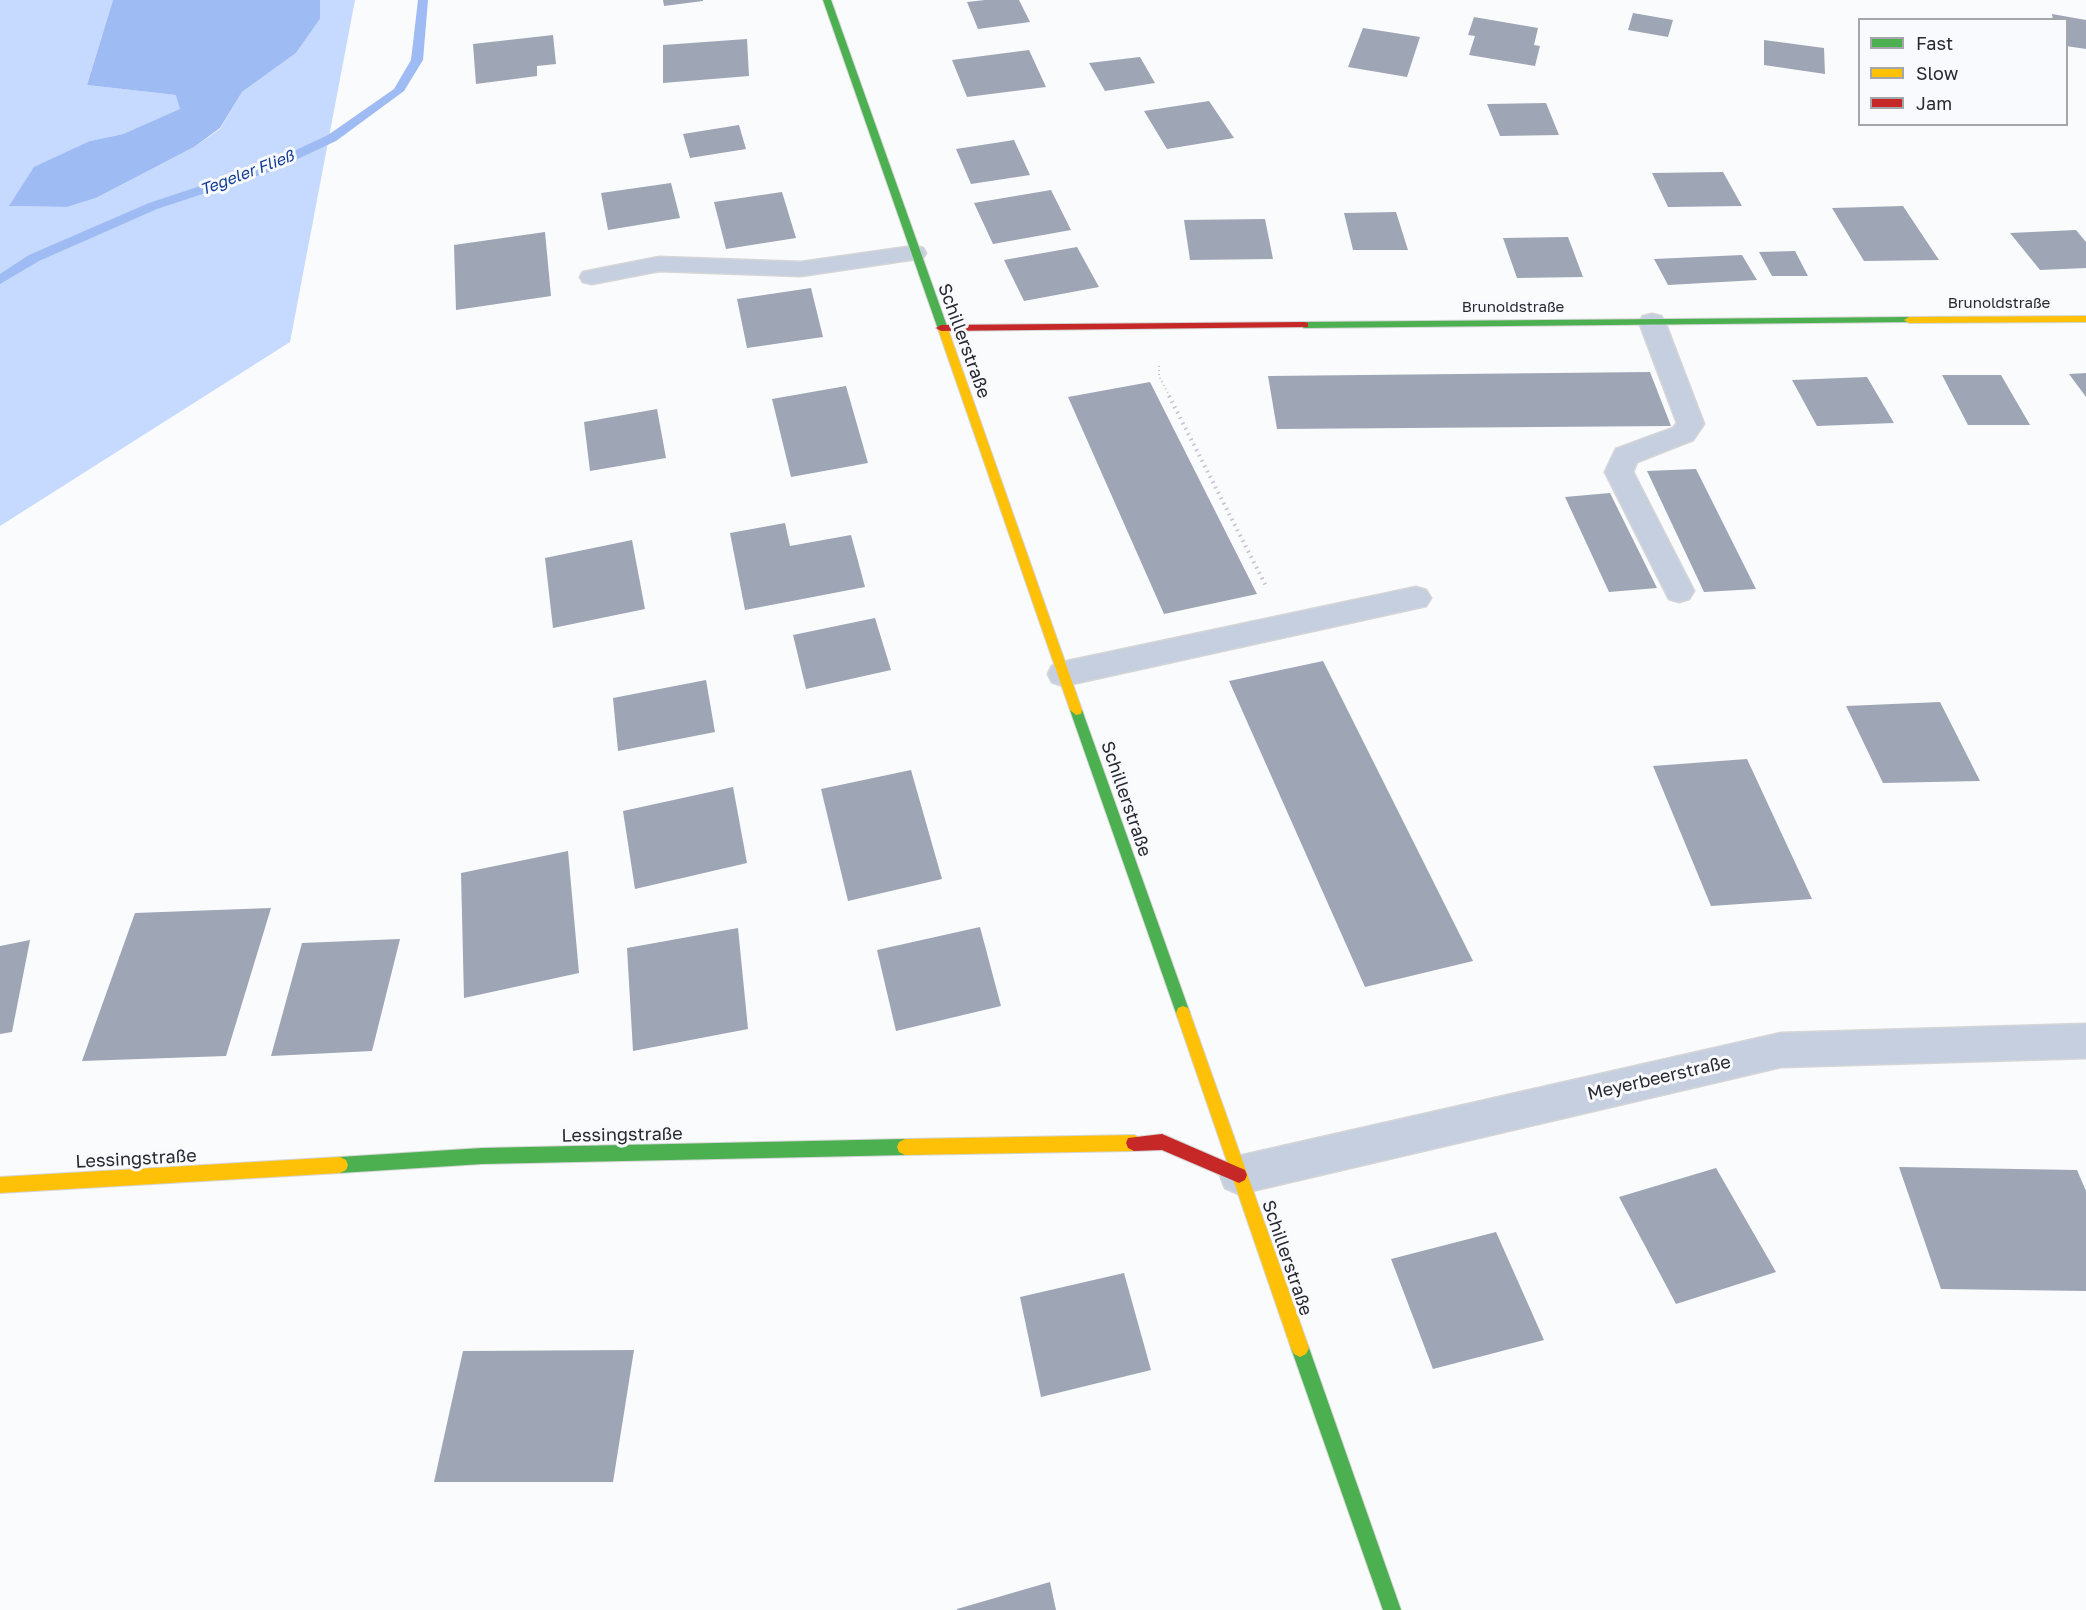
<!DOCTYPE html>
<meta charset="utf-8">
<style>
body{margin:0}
#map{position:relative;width:2086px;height:1610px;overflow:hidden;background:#fafbfc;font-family:"Golos Text",sans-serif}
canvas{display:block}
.legend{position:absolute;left:1858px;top:18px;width:210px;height:108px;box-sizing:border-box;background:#f9fafd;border:2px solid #a5a6aa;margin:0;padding:8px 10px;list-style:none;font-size:18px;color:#26292e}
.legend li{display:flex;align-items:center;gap:12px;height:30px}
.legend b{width:30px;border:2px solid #a5a6aa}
</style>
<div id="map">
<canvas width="2086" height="1610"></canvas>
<ul class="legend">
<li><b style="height:8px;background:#4caf50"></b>Fast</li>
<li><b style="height:8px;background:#ffc107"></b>Slow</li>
<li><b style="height:8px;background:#c62828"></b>Jam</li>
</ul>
</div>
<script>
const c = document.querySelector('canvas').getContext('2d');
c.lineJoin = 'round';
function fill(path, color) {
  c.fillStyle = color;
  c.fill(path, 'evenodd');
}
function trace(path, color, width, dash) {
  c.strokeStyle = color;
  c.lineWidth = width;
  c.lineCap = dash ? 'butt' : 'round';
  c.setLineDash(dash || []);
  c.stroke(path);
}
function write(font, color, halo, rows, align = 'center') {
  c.font = font + ' "Golos Text",sans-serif';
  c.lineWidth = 6;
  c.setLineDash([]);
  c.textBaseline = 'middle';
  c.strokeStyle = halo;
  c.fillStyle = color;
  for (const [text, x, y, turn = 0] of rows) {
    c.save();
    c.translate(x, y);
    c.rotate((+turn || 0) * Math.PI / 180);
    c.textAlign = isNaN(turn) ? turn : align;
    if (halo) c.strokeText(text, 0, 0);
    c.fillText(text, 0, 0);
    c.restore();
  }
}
fill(new Path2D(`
 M0,0H113L87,85L177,95L181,109L123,134L90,141L10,206L67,207L96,198L194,147L220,129L242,92L296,53L320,19V0H355L290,342L0,526Z`), '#c6d9fe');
fill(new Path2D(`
 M113,0H320V19L296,53L242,92L220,128L194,147L96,198L67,207L9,206L34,167L90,141L123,134L180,109L176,95L87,85Z`), '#9ebbf3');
fill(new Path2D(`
 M418,0H428L423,60L404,91L336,141L272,171L157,209L39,261L0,284V274L29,255L149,203L264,165L328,135L394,89L411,60Z`), '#9ebbf3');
fill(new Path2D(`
 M663,0H703V1L664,6Z
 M985,0H1019L1030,22L978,29L967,2Z
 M1633,13L1673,20L1668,37L1628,30Z
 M2052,14L2086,20V49L2066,46V20H2053Z
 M1474,17L1538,28L1534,45L1540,46L1535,66L1469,55L1475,36L1468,35Z
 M1363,28L1420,37L1407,77L1348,67Z
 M553,35L556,64L537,66V76L476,84L473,44Z
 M747,39L749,76L663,83V45Z
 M1764,40L1824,48L1825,74L1764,65Z
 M1029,50L1046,87L967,97L952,60Z
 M1140,57L1155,83L1105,91L1089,63Z
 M1209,101L1234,138L1167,149L1144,111Z
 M1546,103L1559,135L1500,136L1487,104Z
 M739,125L746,149L690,158L683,134Z
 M1014,140L1030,175L971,184L956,149Z
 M1723,172L1742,206L1668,207L1652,173Z
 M671,183L680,218L608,230L601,193Z
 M1051,190L1071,230L993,244L974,203Z
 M782,192L796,238L726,249L714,202Z
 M1903,206L1939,260L1864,261L1832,208Z
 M1396,212L1408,250H1353L1344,213Z
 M1265,219L1273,259L1190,260L1184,220Z
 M2076,230L2086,242V268L2040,270L2010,233Z
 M545,232L551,296L456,310L454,245Z
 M1568,237L1583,277L1517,278L1503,238Z
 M1077,247L1099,287L1024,301L1004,260Z
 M1795,251L1808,276H1772L1759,252Z
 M1742,255L1757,280L1668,285L1654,259Z
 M811,288L823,337L747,348L737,299Z
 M1650,372L1671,426L1277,429L1268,376Z
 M2086,373V397L2069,374Z
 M1942,375H2001L2030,425H1968Z
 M1867,377L1894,423L1817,426L1792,380Z
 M1150,382L1257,594L1164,614L1068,397Z
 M846,386L868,463L791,477L772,399Z
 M657,409L666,458L590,471L584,422Z
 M1696,469L1756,589L1704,592L1647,471Z
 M1610,493L1657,588L1609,592L1565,497Z
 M785,523L790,546L851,535L865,587L745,610L730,533Z
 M632,540L645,609L553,628L545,558Z
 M875,618L891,670L806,689L793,635Z
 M1323,661L1473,961L1365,987L1229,681Z
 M706,680L715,732L618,751L613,698Z
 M1940,702L1980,781L1883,783L1846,706Z
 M1747,759L1812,899L1711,906L1653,766Z
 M911,770L942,879L848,901L821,789Z
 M733,787L747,863L635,889L623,811Z
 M568,851L579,973L464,998L461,873Z
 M271,908L226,1056L82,1061L135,913Z
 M980,927L1001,1006L896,1031L877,950Z
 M738,928L748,1029L633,1051L627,948Z
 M400,939L372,1051L271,1056L302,943Z
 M30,940L12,1032L0,1034V946Z
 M1899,1167L2077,1170L2086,1191V1291L1941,1289Z
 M1716,1168L1776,1272L1676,1304L1619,1197Z
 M1496,1232L1544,1340L1433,1369L1391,1259Z
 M1124,1273L1151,1370L1041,1397L1020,1297Z
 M634,1350L613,1482H434L463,1351Z
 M1050,1582L1056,1610H957V1609Z`), '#9ea5b4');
const lane = new Path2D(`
 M914,246L923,248L926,253L923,258L801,276L659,271L592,284L583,282L580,277L583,272L659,257L801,262Z
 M1652,314L1661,316L1665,322L1704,424L1693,440L1637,462L1633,472L1694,591L1689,599L1679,602L1669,599L1605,472L1616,449L1673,428L1677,423L1639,322L1643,316Z
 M1416,587L1426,590L1431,598L1426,606L1063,686L1052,682L1048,674L1052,666L1063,662Z`);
const street = new Path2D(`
 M2086,1024V1058L1781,1067L1239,1194L1225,1188L1220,1175L1225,1162L1239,1156L1781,1033Z`);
const fast = new Path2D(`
 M823,0H831L948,329L947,331H939L938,329Z
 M1909,317L1914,320L1913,322L1304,328L1299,325L1304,322Z
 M1076,705L1082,710L1190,1013L1188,1018L1183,1020L1178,1018L1176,1013L1070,710Z
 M905,1139L911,1142L913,1147L911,1152L905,1155L482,1164L340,1173L334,1170L332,1165L334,1160L340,1157L482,1148Z
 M1300,1339L1306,1342L1309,1348L1401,1610H1383L1291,1348L1294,1342Z`);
const slow = new Path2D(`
 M2086,316V322L1909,323L1904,320L1909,317Z
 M943,326L948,329L1082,710L1081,714L1076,715L1070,710L938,329Z
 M1183,1006L1188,1008L1190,1013L1309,1348L1306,1354L1300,1357L1294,1354L1291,1348L1176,1013L1178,1008Z
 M1134,1135L1140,1138L1142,1143L1140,1148L1134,1151L905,1155L899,1152L897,1147L899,1142L905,1139Z
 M340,1157L346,1160L348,1165L346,1170L340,1173L0,1193V1177Z`);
const jam = new Path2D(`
 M1304,322L1308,323V327L941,331L936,328L941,325Z
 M1162,1134L1245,1170L1247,1175L1245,1180L1239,1183L1162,1150L1134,1151L1128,1148L1126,1143L1128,1138Z`);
trace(lane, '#d4d5d7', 3);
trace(street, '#d4d5d7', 3);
trace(fast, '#d4d5d7', 2);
trace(slow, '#d4d5d7', 2);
trace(jam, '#d4d5d7', 2);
trace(new Path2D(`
 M1159,366V376L1170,397`), '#bec4ce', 2, [1, 3]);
trace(new Path2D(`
 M1169,396L1267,588`), '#bec4ce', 4, [1.5, 4.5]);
fill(lane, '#c6cfdf');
fill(street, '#c6cfdf');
fill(fast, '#4caf50');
fill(slow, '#ffc107');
fill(jam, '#c62828');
write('15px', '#26292e', '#f9fafd', [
 ["Brunoldstraße",1999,303],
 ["Brunoldstraße",1513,307]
]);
write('italic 16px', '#0f3c95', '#f9fafd', [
 ["Tegeler Fließ",247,173,-21]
]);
write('18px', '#26292e', '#f9fafd', [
 ["Schillerstraße",964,341,70],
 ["Schillerstraße",1126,799,71],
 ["Meyerbeerstraße",1659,1078,-13],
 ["Lessingstraße",622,1135,-1],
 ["Lessingstraße",136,1159,-3],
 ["Schillerstraße",1287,1258,71]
]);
</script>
